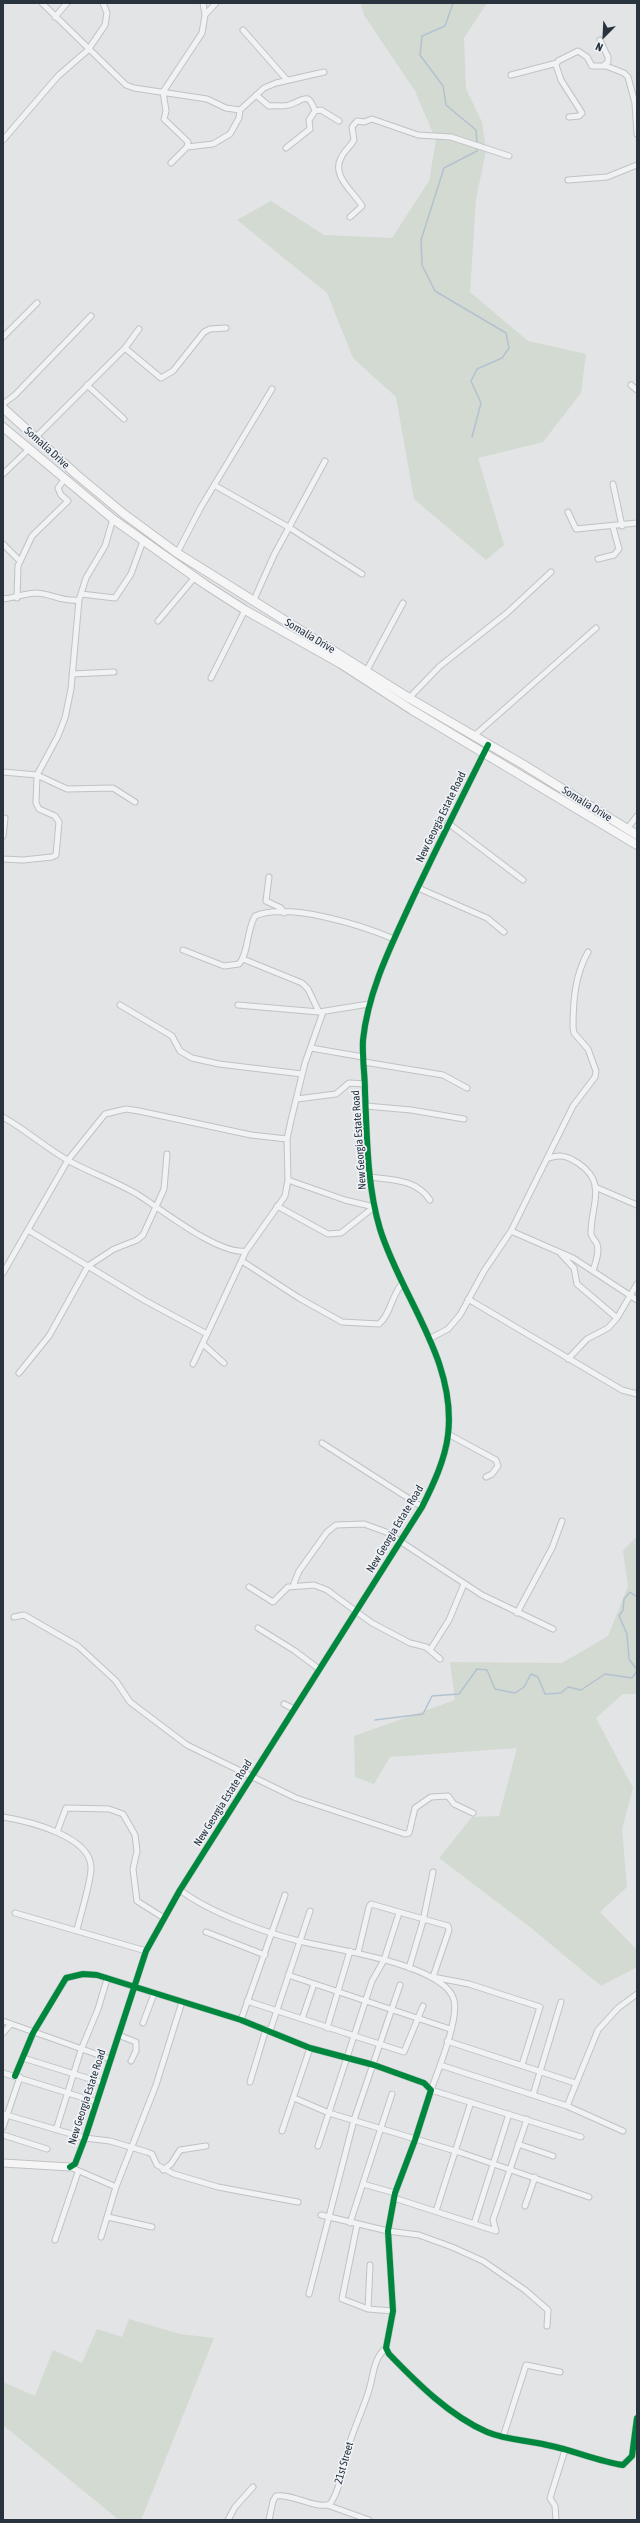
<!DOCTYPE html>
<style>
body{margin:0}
#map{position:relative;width:640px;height:2523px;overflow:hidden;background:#e2e4e6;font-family:"Asap Condensed",sans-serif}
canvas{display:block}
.frame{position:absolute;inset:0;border:4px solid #29333e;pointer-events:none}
.north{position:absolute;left:584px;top:16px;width:40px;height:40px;-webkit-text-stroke:3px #eff2f6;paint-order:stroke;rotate:204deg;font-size:11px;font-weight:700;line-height:16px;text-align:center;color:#29333e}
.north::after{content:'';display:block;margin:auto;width:14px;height:18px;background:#29333e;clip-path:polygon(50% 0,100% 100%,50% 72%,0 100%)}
</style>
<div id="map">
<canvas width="640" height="2523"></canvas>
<div class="frame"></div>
<div class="north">N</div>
</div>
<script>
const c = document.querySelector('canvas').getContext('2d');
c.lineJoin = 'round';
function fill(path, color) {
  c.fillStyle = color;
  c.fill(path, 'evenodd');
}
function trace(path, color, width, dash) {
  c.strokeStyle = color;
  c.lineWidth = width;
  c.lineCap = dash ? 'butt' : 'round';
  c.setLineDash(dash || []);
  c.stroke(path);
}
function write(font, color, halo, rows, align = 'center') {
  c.font = font + ' "Asap Condensed",sans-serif';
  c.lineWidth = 3.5;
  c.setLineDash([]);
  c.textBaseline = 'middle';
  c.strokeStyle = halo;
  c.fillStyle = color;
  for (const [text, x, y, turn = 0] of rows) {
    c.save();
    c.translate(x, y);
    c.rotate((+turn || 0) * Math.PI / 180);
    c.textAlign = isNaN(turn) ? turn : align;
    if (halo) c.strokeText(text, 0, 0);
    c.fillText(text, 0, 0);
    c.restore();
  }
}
fill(new Path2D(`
 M361,3H487L464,38L466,89L482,122L486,151L476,199L470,292L528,341L586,354L581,393L543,442L478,458L504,545L486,560L414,499L396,397L353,358L327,293L237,220L271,201L324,235L392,238L429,181L436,140L415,91L364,15Z
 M635,1538H637V1694H623L596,1718L633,1788L622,1829L627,1887L600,1912L637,1950V1967L601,1986L530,1927L439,1858L472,1817L499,1816L517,1748L390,1757L374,1784L355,1777L354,1736L455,1700L450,1662L562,1663L608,1636L628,1586L623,1551Z
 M129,2319L180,2334L214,2338L141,2520H119L3,2425V2382L35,2396L53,2350L82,2363L97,2329L122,2337Z`), '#d3dad2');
trace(new Path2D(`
 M453,3L445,26L422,36L420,55L443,86L446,105L476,130L477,143
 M472,437L481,403L471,381L477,369L502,358L509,348L506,333L435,291L422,265L421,240L444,168L477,151V147
 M637,1597L630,1592L624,1599L623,1610L619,1616L627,1634L629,1659L637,1670
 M375,1720L423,1714L432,1696L459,1694L477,1669L487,1670L495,1689L515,1693L524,1687L531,1674L538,1677L545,1694L561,1693L568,1687L581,1690L605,1674L632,1678L637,1671`), '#b2c2d0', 1.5);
const street = new Path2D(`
 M42,3L126,85L134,88L207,99L226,108L240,110
 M205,15L216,3
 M55,17L67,3
 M243,30L287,80
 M600,40L608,57V62L603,66
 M511,75L557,63
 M256,95L269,106C275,105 283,107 289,105C303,101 308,90 315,111
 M569,117L579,116L582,113L561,80L556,65L558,61L578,51L587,57L592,66H606L624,73L628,77L635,103L637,134
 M3,140L58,76L88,50L105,25L107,13L103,3
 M187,147L213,144L230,134L239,118L240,110L264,88L276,83L324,72
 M286,148L310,129L309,120L315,111L321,110L339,121
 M171,163L187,147L188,142L164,119L166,111L163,92L202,33L205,15L203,3
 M568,180L607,177L637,165
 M350,217L362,206C354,192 331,176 341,158C344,151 350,147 354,140L352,127L357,121L364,122L372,119L418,135L451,137L509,156
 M3,337L37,303
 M125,348L161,378L173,371L204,332L210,329L226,328
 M87,385L124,419
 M631,385L637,390
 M3,404L15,395L91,316
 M35,438L125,348L139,329
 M3,474L28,450
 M613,484L622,526
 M214,485L290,528L362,574
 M568,512L576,529L637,523
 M3,544L20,561
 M177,553L201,507L272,389
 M598,559L614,555L619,549L613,527
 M81,594L115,598L131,574L143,541
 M17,598L18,566L32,536L68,501L61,495L58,488L64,480
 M3,599C14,598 26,593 37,593C52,594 62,602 79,600
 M253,602L274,555L325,461
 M158,621L195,577
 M367,670L403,603
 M72,674L114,672
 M211,678L245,610
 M409,698L440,666L507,613L551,572
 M475,735L596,628
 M3,772L37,775L67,789L113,788L135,802
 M448,823L523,880
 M627,829L637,816
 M3,836L5,818
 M3,859L23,860L52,857L56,855L59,822L55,816L39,809L36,803L37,775L58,736L65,718L71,689L79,600L86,578L105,546L113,519
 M269,877L266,901L281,908L284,913
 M418,888L487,918L504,932
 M183,950L224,966L239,964C249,952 246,932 255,916C289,902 361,925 394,939
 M243,959L302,983L308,989L319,1012
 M120,1005L172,1036L180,1051L192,1058L219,1064L302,1074
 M238,1005L319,1012L369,1004
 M311,1048L363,1057
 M364,1062L443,1075L467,1088
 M297,1099L336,1094L349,1083L365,1084
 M366,1106L411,1110L464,1119
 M3,1117C26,1130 46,1148 69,1161C91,1173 115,1181 137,1194C161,1209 218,1255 246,1251
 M549,1158C561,1154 567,1156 578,1163C608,1183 591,1204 591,1233C591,1237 595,1240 597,1244C600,1253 595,1263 593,1271
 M370,1177C393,1180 416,1179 430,1200
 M288,1180L345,1200L374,1207
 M595,1187L637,1205
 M277,1206L328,1234L341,1233L374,1207
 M28,1230L144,1300L207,1334
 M511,1231L573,1258L637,1300
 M561,1254L574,1268L577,1284L617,1318
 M242,1261L299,1298L342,1322L379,1324C391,1314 391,1296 402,1284
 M3,1273L68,1160L105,1114L126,1109L139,1111L251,1135L287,1139
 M468,1299L622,1390L637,1394
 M429,1339L448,1329L460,1315L484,1271L511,1231L573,1106L595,1077L596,1071L588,1049L574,1033L573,1027C573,1001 575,975 588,952
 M204,1345L224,1363
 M568,1359L587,1339L608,1328L617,1318L637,1284
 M193,1364L246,1251L285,1196L288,1180L287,1139L291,1120L305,1063L323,1012
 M19,1373L49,1336L88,1266L114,1249L137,1240L143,1235L164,1189L167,1154
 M448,1434L496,1460L498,1466L492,1474L486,1477
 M322,1443L422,1507
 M293,1586L299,1571L327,1532L336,1525L364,1524L386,1532L482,1595L553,1629
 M249,1587L273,1602L288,1587L314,1585L327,1590L372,1623L410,1643L426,1647L440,1659
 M517,1613L552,1548L562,1521
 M14,1617L24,1615L78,1646L116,1681L130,1702L187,1745L296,1798L405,1834L409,1833L415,1808L431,1797L448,1796L454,1804L473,1813
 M258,1628L295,1651L319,1669
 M430,1650L449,1620L464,1584
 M284,1704L294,1709
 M3,1817C28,1821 90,1836 91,1867C92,1879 80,1916 77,1930
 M57,1832L66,1808L109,1809L123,1814L135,1835L137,1851L133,1869L137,1901L164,1918
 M180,1890C209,1912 263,1932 299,1941C331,1949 445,1964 454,2000C459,2019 438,2071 431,2090L581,2137
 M15,1913L146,1951
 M206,1932L265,1955
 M358,1953L369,1907L371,1904L448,1926L449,1930L433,1977L469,1984L540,2007L522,2065
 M409,1968L423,1921L433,1872
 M288,1975L450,2029
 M247,2001L404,2052L423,2006
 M302,2019L314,1984
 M241,2020L285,1895
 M3,2021L110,2059
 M143,2023L154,1994
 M327,2028L350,1951
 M270,2031L310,1911
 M3,2033L11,2024
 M118,2035L136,2042V2051L131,2061
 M447,2041L575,2083
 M23,2058L103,2083
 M440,2065L567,2106L623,2131
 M3,2073L97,2102
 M15,2076L33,2033L66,1978L83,1974L97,1975L241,2020L310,2048L374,2065L424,2083L431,2090L415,2140L395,2193L388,2231L393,2311L386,2348L389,2354C417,2383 450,2416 487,2432C506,2440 527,2440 547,2445C573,2450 597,2461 623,2465L632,2456L637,2418
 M250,2082L266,2029
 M533,2095L561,2002
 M294,2098L329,2113L462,2153L589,2197
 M567,2106L598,2030L618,2008L637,1994
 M3,2114L85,2138L110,2141L147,2152L152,2154L157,2165L174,2174L218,2187L298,2202
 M3,2127L20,2077
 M56,2130L81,2050L98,2009L107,1979
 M282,2131L310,2048
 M3,2135L47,2149
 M518,2144L553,2156
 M318,2146L372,1981L384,1960L399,1913
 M163,2170L171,2164L180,2150L206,2146
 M363,2184L395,2193
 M116,2187L70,2167L75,2164L85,2138L146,1951L180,1890L422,1507C433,1485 445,1460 448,1435C457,1360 401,1297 380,1229C367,1186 367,1137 365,1092C365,1075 362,1057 363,1040C368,991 391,946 411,902C436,849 462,797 488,745
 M394,2198L496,2231
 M525,2206L535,2177
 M436,2211L471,2102
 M321,2215L388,2231L419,2235L452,2247L483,2261L525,2290L548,2310L547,2326
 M108,2217L152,2227
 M350,2223L392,2094
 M474,2224L509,2114
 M357,2225L342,2299L368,2309L393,2311
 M496,2231L493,2220L527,2119
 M101,2237L116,2187L156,2085L182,2002
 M55,2240L78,2172
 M309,2294L354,2120L400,1985
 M368,2309L370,2265
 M503,2437L526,2365L560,2372
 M327,2505L369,2520
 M228,2520L235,2507L253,2487
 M269,2520L273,2501L276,2496C292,2493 317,2510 330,2504C341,2488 342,2468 347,2451C353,2430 363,2410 369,2390C374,2374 373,2359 386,2348
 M556,2520L555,2506L550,2498L565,2450`);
const secondary = new Path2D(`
 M3,2163L70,2167`);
const primary = new Path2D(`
 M3,408L77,475L124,514L177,553L409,698L524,765L637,835
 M3,427L113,519L206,585L245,610L341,664L412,710L637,845`);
trace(street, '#c0c2c4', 7);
trace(secondary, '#c0c2c4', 9);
trace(primary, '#bec1c4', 10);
trace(street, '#f0f2f3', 5);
trace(secondary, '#f5f5f6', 7);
trace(primary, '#f5f5f6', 8);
trace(new Path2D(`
 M15,2076L33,2033L66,1978L83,1974L97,1975L241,2020L310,2048L374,2065L424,2083L431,2090L415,2140L395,2193L388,2231L393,2311L386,2348L389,2354C417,2383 450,2416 487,2432C506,2440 527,2440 547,2445C573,2450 597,2461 623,2465L632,2456L637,2418
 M70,2167L75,2164L85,2138L146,1951L180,1890L422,1507C433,1485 445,1460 448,1435C457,1360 401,1297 380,1229C367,1186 367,1137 365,1092C365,1075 362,1057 363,1040C368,991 391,946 411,902C436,849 462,797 488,745`), '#00873e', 6);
write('11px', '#29333e', '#eff2f6', [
 ["Somalia Drive",47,448,42],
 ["Somalia Drive",310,636,31],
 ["Somalia Drive",587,804,32],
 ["New Georgia Estate Road",441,817,-64],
 ["New Georgia Estate Road",359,1140,-94],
 ["New Georgia Estate Road",395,1529,-59],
 ["New Georgia Estate Road",223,1803,-58],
 ["New Georgia Estate Road",87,2097,-72],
 ["21st Street",344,2463,-74]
]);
</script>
